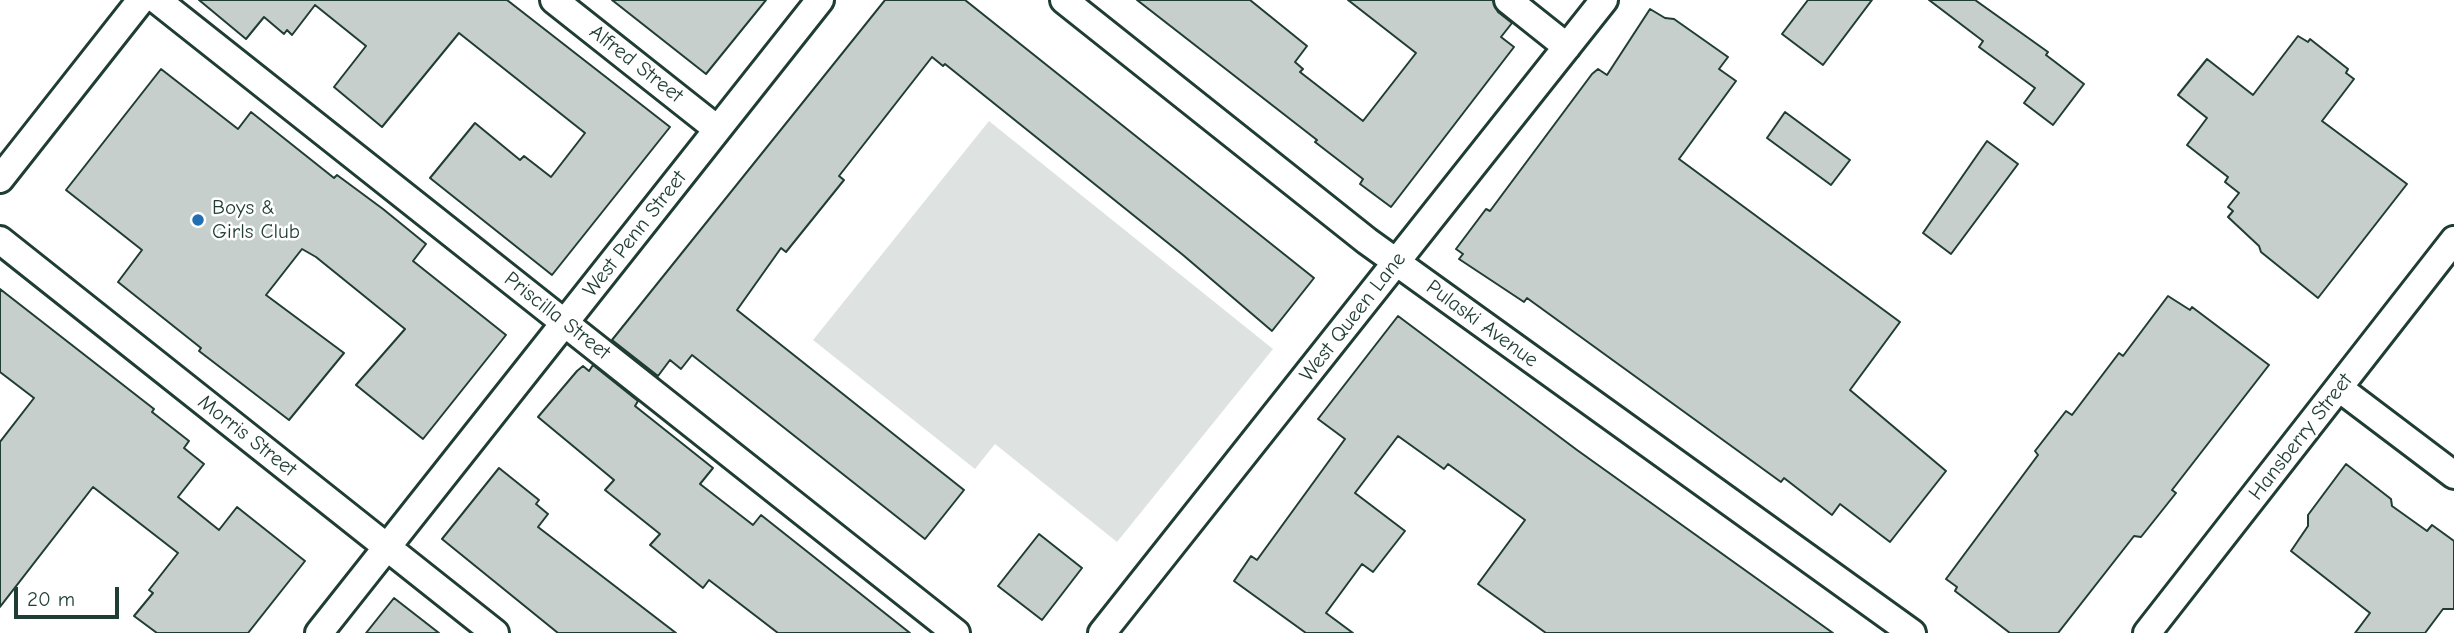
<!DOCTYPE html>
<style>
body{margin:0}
#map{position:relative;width:2454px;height:633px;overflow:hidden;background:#fff;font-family:"Comic Neue",sans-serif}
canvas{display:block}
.scale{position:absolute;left:14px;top:587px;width:105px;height:32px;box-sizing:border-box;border:4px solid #1f3d34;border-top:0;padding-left:9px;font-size:21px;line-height:24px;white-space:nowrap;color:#1f3d34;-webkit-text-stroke:5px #fff;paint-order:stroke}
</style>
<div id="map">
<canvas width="2454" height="633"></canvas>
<div class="scale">20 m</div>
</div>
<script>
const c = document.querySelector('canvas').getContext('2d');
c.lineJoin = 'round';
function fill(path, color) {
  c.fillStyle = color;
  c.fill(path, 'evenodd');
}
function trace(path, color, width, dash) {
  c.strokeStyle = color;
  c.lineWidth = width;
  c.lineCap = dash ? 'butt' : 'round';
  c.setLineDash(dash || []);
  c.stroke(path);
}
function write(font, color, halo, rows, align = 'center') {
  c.font = font + ' "Comic Neue",sans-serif';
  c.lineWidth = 5;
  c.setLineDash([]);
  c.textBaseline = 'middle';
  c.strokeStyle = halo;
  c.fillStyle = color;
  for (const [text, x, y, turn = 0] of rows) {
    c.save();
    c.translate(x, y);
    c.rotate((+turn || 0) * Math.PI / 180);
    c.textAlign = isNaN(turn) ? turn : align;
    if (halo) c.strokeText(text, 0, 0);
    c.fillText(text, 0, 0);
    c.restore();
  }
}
fill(new Path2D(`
 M989,121L1273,349L1117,542L995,444L975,469L813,340Z`), '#dee3e2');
const building = new Path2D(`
 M199,0H507L670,127L552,275L430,178L475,123L520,160L524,156L551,177L585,133L459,33L382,127L334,87L366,46L315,5L292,35L287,30L284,34L264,17L246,39Z
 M612,0H766L706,74Z
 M885,0H965L1314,278L1272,331L1183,255L945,64L943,66L932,57L839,176L844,180L786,252L781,248L737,310L964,490L925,539L692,355L681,369L670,360L658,376L612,340Z
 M1137,0H1250L1307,46L1295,62L1303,69L1300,72L1363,121L1416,53L1348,0H1493L1498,12L1512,23L1501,37L1514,47L1391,207L1360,184L1363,179L1315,142L1317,140Z
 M1808,0H1872L1823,65L1782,34Z
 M1929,0H1975L2048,52L2046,55L2084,84L2053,125L2024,103L2035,88L1979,47L1983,41Z
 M1650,9L1665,18L1674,19L1728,57L1719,69L1736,81L1679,159L1900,322L1850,390L1946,471L1890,542L1840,504L1832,515L1784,478L1781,482L1527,298L1524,302L1459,259L1463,254L1456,249L1486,209L1490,211L1592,74L1598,69L1607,75Z
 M2298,36L2308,42L2310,39L2348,69L2346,73L2354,79L2322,121L2407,184L2318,298L2261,252L2259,246L2228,217L2233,211L2228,207L2239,193L2225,182L2228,177L2187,145L2207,118L2178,95L2207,59L2253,95Z
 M161,69L238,129L251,112L334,178L337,175L383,209L426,244L413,261L506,335L423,439L356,385L405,329L316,257L302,249L266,295L344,353L289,420L199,351L201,348L118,282L142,250L66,190Z
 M1785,112L1850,160L1831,185L1767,138Z
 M1987,141L2018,164L1951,254L1923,233Z
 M0,289L154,409L152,412L189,441L184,448L204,464L178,497L219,530L237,507L305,561L248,633H157L134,616L153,593L149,590L178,553L93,487L0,607V442L34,398L0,372Z
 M2168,296L2190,310L2192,307L2269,365L2172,490L2176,493L2141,537L2134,536L2058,633H2010L1955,591L1957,587L1946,579L2038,455L2035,451L2066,411L2072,415L2119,353L2123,356Z
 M1398,316L1577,450L1833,633H1546L1478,584L1525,520L1448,464L1444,469L1398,436L1355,493L1405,531L1373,572L1362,564L1326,613L1353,633H1306L1234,581L1251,556L1257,560L1345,439L1318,419Z
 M593,365L638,401L635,406L713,468L700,484L753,525L761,515L910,633H778L709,580L703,588L650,545L660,534L605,490L614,480L538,417L577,371L583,366L589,371Z
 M2346,464L2391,499L2392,506L2427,531L2432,525L2454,541V609H2443L2425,633H2355L2370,613L2291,551L2308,526V515Z
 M499,468L539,500L536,504L548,514L538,527L676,633H558L442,539Z
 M1039,534L1082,568L1042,620L998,586Z
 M394,598L439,633H366Z`);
fill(building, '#c7cfcc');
trace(building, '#1f3d34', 2);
const street = new Path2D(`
 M157,0L956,633
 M554,0L717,129
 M1064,0L1367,241L1912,633
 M1508,0L1567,47
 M0,179L141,0
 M0,240L495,633
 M2339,388L2454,475
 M319,633L820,0
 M1102,633L1604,0
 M2147,633L2454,240`);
trace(street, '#1f3d34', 32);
trace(street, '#fff', 26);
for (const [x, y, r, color] of [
 [198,220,7,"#1f6fb2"]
]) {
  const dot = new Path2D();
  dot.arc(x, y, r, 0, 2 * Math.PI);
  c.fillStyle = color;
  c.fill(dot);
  trace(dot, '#fff', 2.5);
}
write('21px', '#1f3d34', '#fff', [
 ["Alfred Street",636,64,38],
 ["West Penn Street",635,234,-52],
 ["Priscilla Street",557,316,38],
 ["West Queen Lane",1353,317,-52],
 ["Pulaski Avenue",1482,324,36],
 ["Morris Street",247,436,38],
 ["Hansberry Street",2301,437,-52]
]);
write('21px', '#1f3d34', '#fff', [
 ["Boys &",212,208],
 ["Girls Club",212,232]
], 'left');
</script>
